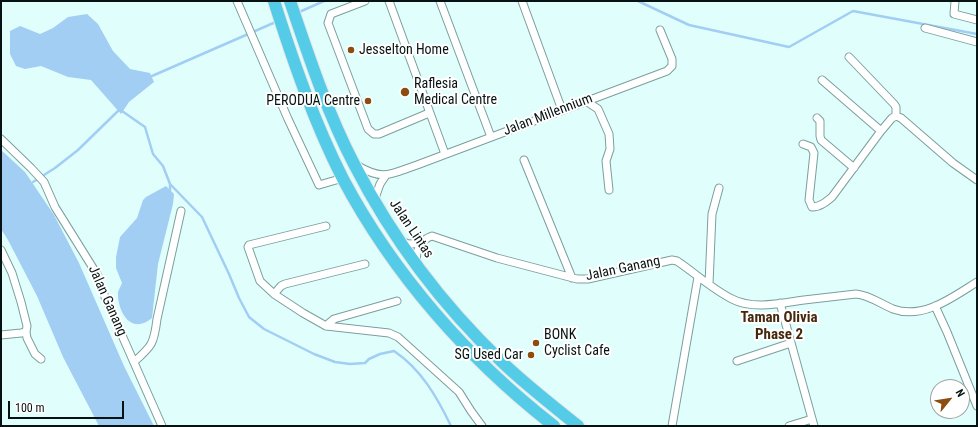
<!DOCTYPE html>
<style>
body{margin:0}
#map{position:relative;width:978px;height:427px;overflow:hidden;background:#e0fffc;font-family:"Roboto Condensed",sans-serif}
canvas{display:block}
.frame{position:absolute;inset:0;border:2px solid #061312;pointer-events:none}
.north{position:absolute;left:930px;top:379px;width:40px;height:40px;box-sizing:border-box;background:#fff;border:1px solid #9ba1a0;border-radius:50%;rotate:60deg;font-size:11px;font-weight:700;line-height:16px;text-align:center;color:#061312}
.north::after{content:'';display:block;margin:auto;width:14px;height:18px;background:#8b4d10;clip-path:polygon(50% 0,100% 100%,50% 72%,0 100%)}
.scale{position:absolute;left:8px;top:401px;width:116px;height:18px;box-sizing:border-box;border:2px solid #061312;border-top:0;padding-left:5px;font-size:12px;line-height:14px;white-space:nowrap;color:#061312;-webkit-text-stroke:3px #fff;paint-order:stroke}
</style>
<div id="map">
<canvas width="978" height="427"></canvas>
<div class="frame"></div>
<div class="north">N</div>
<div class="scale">100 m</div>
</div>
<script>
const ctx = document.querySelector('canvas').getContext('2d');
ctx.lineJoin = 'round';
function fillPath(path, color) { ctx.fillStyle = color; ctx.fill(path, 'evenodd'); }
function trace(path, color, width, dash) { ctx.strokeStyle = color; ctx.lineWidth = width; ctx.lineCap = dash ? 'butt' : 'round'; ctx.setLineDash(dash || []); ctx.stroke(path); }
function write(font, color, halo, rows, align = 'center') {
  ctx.font = font + ' "Roboto Condensed",sans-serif'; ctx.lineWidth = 4; ctx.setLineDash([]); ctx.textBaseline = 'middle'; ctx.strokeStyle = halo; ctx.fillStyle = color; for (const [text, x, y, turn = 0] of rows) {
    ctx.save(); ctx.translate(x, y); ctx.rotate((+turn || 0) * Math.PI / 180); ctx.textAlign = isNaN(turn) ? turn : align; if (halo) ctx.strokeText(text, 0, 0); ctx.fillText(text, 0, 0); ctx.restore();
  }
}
const water = new Path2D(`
 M 87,14 L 98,24 L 113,51 L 130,69 L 150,73 L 154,82 L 129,102 L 121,114 L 91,80 L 68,77 L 41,66 L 25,69 L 16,66 L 10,54 L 10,31 L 20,26 L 40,34 L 53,28 L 68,17 Z
 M 1,150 L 25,172 L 54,215 L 79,263 L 124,366 L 154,426 L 99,426 L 63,357 L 37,296 L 8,240 L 1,229 Z
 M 166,186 L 174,194 L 173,204 L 158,264 L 152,318 C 131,336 117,311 118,292 C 119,289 121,286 122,283 L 116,268 L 116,257 L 120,237 L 137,218 L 143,200 L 146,197 Z`);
const stream = new Path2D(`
 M 638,1 L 689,25 L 789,47 L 853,11 L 977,34
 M 297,13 L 324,1
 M 152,76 L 278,21
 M 122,111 L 145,127 L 153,154 L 163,166 L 170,184 L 170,190
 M 33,182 L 55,168 L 78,150 L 119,110
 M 170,184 L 202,217 L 229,274 L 239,298 L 249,317 L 264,329 L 314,354 L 335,362 L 350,364 L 365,363 L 369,359 L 380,354 L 394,351 C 421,369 437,397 451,426`);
const minor = new Path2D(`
 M 237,1 L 288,119 L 319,185 L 343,178
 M 365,1 L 331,14 L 328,23 L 368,129 L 374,134 L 379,134 L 429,113
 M 389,1 L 445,154
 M 440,1 L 491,137
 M 522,1 L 562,110
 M 955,1 L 954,14 L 977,20
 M 925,28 L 977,42
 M 849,57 L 894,104 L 896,107 L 896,116
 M 822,80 L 881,131
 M 586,101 L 598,109 L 609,134 L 610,149 L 606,161 L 609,190
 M 817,118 L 820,121 L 820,136 L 821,140 L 854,168
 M 1,139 L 31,168 L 44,182 L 55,207 L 98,276 L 102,290 L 162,426
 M 803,144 L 811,147 L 814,153 L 809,200 L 812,207 C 820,207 826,202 832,197 L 881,131 L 892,118 L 896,116 L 901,118 L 953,163 L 977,180
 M 524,160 L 572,278
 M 356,165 C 384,181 388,175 417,165 L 667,71 L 672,66 L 672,59 L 660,30
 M 374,201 L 380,184 L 386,175
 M 326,226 L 249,245 L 248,247 L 260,281 L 274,294 L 303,313 L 326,326 L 389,333 L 398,337 L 459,392 L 471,411 L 482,426
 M 400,241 L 409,244 L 422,243
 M 1,250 L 12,273 L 21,302 L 27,326 L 26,332 L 27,338 L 35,354 L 41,359
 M 416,263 C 416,251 420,240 432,236 L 497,258 L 577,279 L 588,279 L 672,260 L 677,261 C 695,273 712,289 732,299 C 753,310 782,303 804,300 C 821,298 839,296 856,294 C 869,295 881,304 893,309 C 923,320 953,297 977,282
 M 709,284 L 712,214 L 719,188
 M 274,294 L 281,286 L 285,284 L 365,264
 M 780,303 L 814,426
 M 935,306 L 947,332 L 977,406
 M 326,326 L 334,319 L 397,301
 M 1,335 L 21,333 L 26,332
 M 737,361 L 791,343
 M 134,362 C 152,346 154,344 157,319 L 181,211
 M 672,426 L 698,277
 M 789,426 L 812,419`);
const trunk = new Path2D(`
 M 274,1 C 293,61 314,122 343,179 C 394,275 468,359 554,426
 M 290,1 C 309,57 327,112 354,164 C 392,238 442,305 502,362 C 526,385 552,405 578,426`);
const markers = [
 [351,50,4,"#8b4d10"],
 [405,92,5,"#8b4d10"],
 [368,101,4,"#8b4d10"],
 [536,343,4,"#8b4d10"],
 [531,355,4,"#8b4d10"]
];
const poiNames = [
 ["Jesselton Home",359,50],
 ["Raflesia",414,84],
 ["Medical Centre",414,100],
 ["PERODUA Centre",360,101,"right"],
 ["BONK",544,335],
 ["Cyclist Cafe",544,351],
 ["SG Used Car",523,355,"right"]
];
const streetNames = [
 ["Jalan Millennium",548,115,-21],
 ["Jalan Lintas",411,229,56],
 ["Jalan Ganang",623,269,-12],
 ["Jalan Ganang",107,301,66]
];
const neighbourhoodNames = [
 ["Taman Olivia",779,318],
 ["Phase 2",779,335]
];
fillPath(water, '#a2cef4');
trace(stream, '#a2cef4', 2.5);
trace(minor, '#7b9f9d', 9);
trace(trunk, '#e6e7e7', 14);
trace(minor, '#fff', 7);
trace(trunk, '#54cce8', 12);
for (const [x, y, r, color] of markers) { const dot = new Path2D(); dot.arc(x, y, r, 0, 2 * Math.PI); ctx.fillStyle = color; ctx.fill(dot); trace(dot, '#fff', 1.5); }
write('14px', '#061312', '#fff', poiNames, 'left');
write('14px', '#061312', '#fff', streetNames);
write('bold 15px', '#46280d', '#fff', neighbourhoodNames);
</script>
